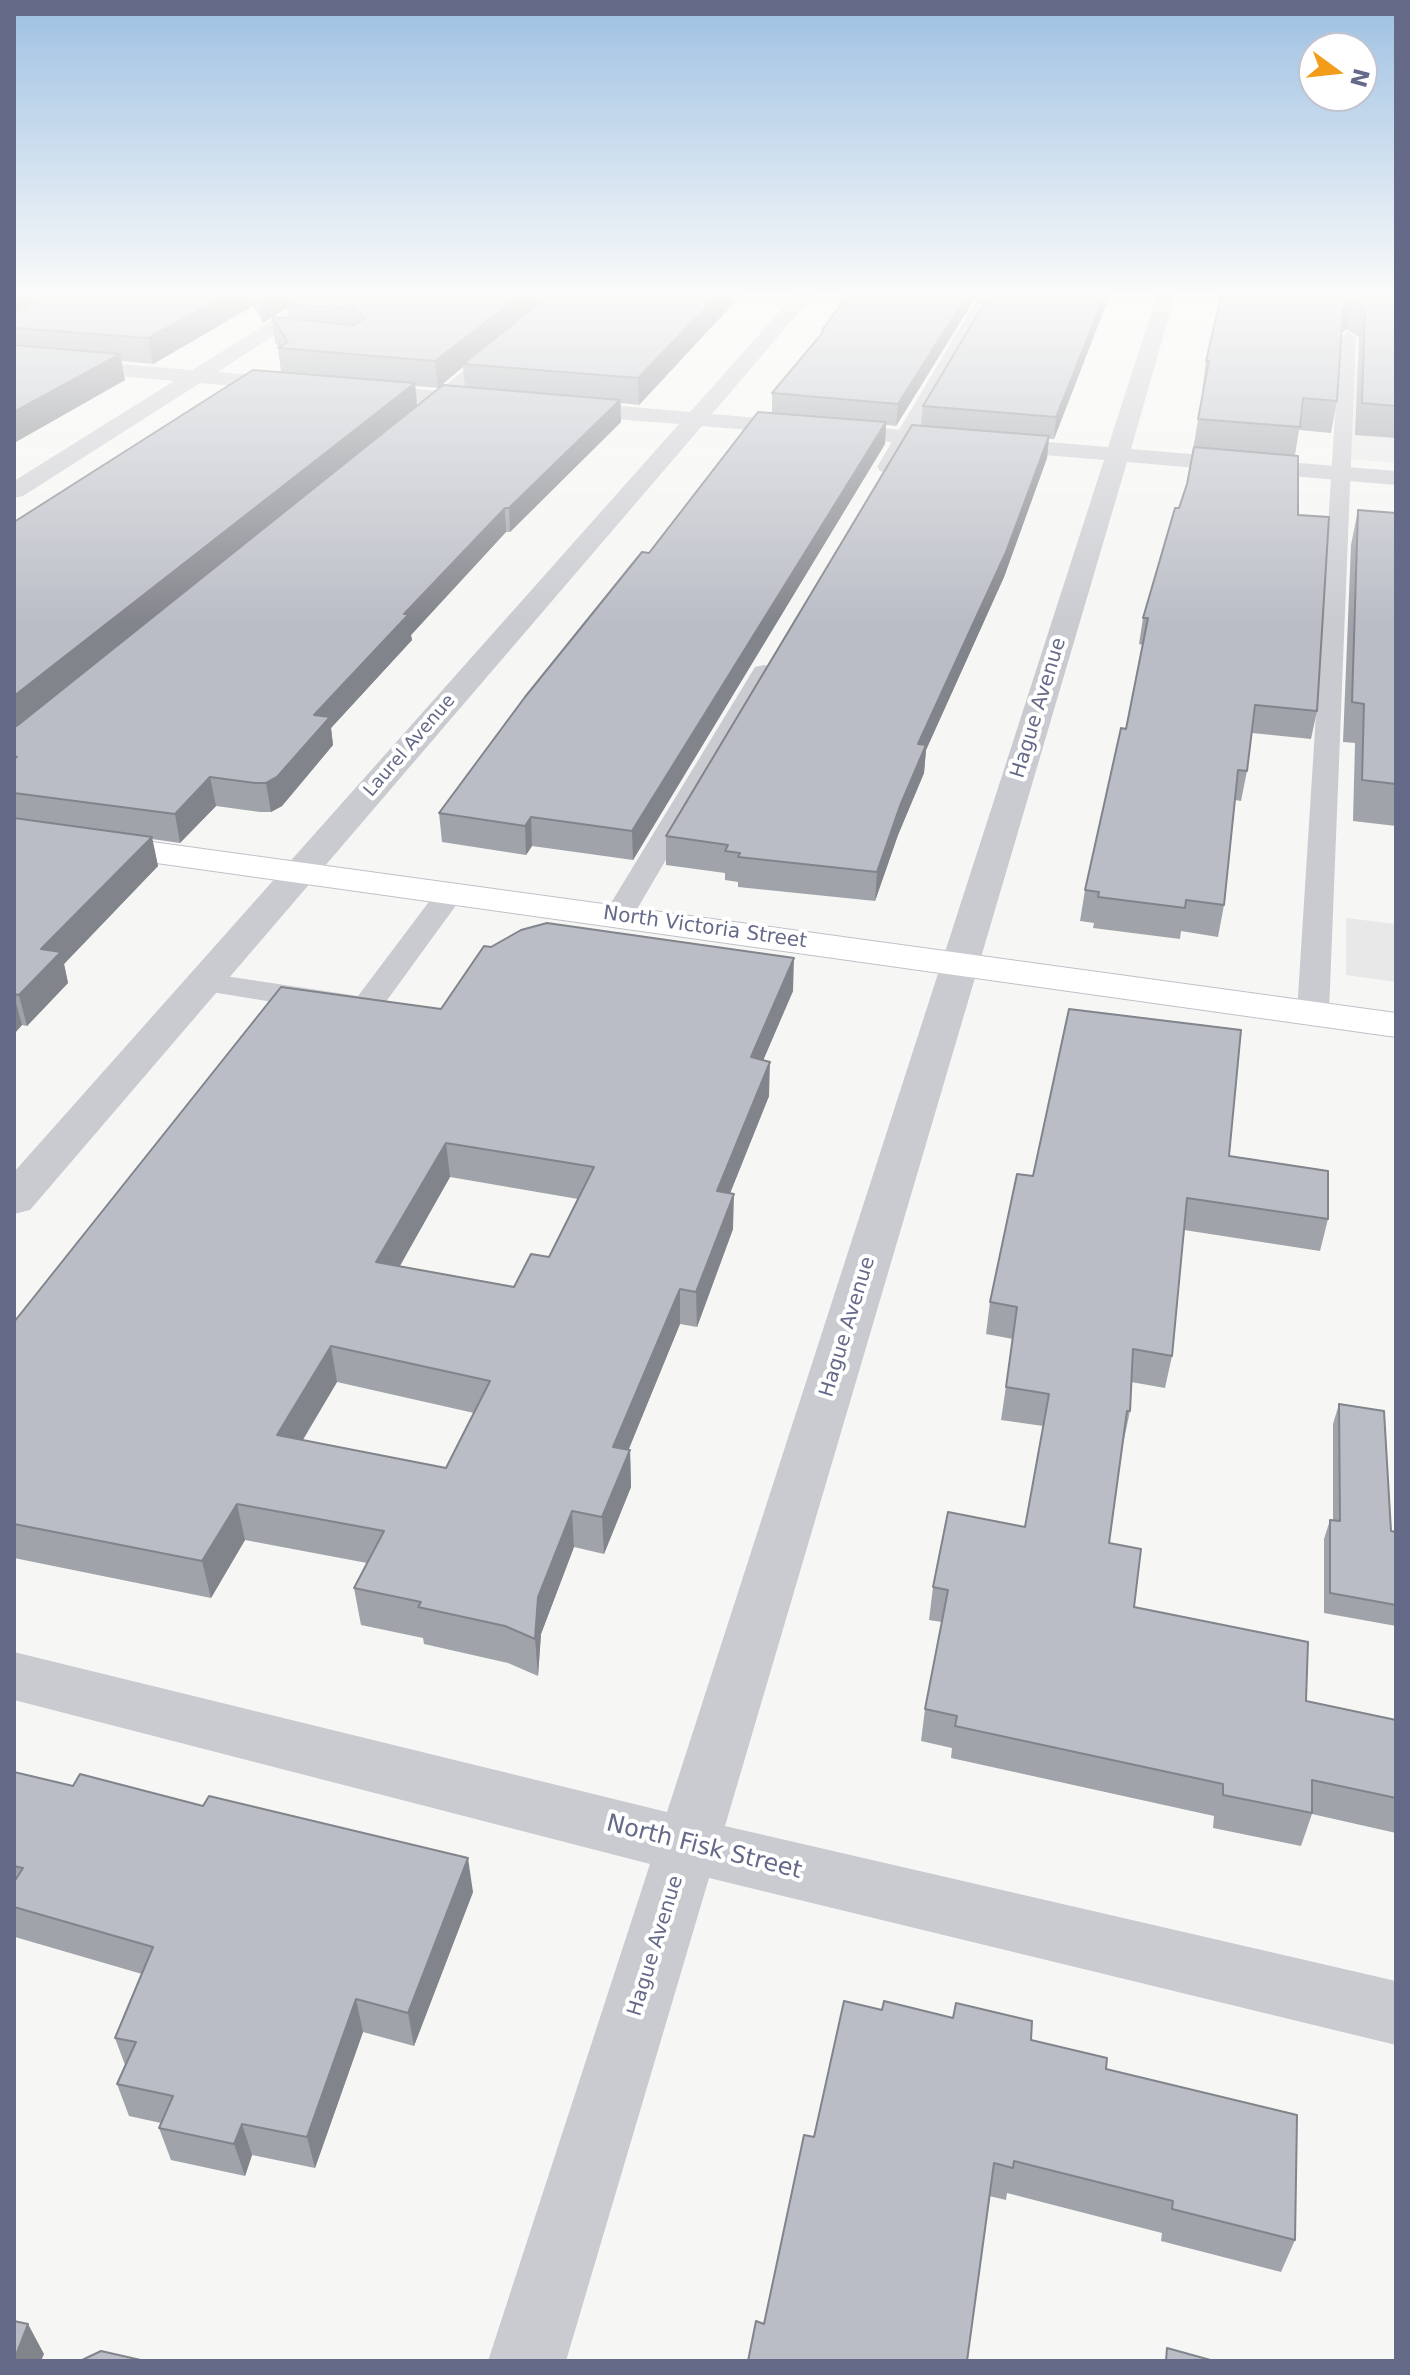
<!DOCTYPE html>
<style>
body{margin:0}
#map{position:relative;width:1410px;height:2375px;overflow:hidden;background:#f6f7f4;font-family:"DejaVu Sans",sans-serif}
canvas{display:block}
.frame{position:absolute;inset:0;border:16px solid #646a88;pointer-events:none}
.north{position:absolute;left:1298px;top:32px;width:80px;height:80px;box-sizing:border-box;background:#fff;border:2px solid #c1c3cf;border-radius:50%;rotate:105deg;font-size:22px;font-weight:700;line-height:32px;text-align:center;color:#646a88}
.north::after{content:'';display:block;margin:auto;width:28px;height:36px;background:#f39c19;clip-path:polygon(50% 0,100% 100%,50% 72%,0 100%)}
</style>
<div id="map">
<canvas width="1410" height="2375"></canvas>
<div class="frame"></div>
<div class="north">N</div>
</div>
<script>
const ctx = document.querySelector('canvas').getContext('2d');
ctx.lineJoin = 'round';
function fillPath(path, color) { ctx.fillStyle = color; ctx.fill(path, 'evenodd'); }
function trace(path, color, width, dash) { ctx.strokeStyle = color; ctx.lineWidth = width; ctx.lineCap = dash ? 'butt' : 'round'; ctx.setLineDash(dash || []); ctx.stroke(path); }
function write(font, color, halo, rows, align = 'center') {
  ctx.font = font + ' "DejaVu Sans",sans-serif'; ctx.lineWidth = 8; ctx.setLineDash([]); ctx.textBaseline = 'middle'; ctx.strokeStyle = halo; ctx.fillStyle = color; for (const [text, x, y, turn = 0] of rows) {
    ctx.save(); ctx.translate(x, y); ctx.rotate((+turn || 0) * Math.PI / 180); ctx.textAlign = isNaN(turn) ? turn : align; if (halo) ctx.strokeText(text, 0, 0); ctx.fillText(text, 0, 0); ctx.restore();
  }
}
const built = new Path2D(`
 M 1353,363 L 1396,366 L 1396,463 L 1349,459 Z
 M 1346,918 L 1396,924 L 1396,982 L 1346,975 Z`);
const lane = new Path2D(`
 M 561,292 L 579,292 L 424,420 L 412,420 L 409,416 L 412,412 Z
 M 981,292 L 997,292 L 897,467 L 887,473 L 880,471 L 877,467 Z
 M 1348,332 L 1356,337 L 1329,1012 L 1324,1019 L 1313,1022 L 1302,1019 L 1297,1012 L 1340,337 Z
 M 764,665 L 773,667 L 776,672 L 633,916 L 629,922 L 618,925 L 607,922 L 603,916 L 752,672 L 755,667 Z
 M 450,884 L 460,887 L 465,893 L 377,1014 L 366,1017 L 205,991 L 194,989 L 189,982 L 194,975 L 205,973 L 358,996 L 440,887 Z`);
const street = new Path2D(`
 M 318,292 L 340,292 L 218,372 L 490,395 L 501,402 L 490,409 L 200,383 L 23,496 L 14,498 L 14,481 L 174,381 L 14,367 L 14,355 L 192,370 Z
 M 797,292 L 816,292 L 712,414 L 1108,447 L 1158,292 L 1176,292 L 1131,449 L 1396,471 L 1396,485 L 1127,462 L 725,1826 L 1396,1981 L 1396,2045 L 709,1878 L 566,2361 L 488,2361 L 650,1864 L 14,1700 L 14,1652 L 667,1812 L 1104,460 L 702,426 L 30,1210 L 14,1214 L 14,1172 L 679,424 L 562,415 L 551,408 L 554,403 L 562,401 L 690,412 Z`);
const secondary = new Path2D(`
 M 14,823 L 1396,1013 L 1396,1037 L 14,843 Z`);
const wall = new Path2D(`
 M 14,292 L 744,292 L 639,405 L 621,403 L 621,422 L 510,532 L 506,532 L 411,635 L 412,640 L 331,728 L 333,745 L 282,806 L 271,812 L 260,812 L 216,806 L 180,843 L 152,839 L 158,866 L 64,964 L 68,983 L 27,1026 L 22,1025 L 14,1034 L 14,522 L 281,372 L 278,348 L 279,348 L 275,342 L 272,317 L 263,323 L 253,306 L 153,364 L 121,361 L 125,380 L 14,443 ZM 287,308 L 289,318 L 273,317 ZM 463,367 L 465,387 L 95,664 L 417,405 L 415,386 L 438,388 Z
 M 979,292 L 896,426 L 886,425 L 885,444 L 633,860 L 532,846 L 526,855 L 442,842 L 439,813 L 649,553 L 772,413 L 772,393 L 821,334 L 822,330 Z
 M 991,292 L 1111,292 L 1054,439 L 1049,439 L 1047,458 L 1004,577 L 926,750 L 924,773 L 898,835 L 875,901 L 738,887 L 738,882 L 725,880 L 725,873 L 666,865 L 666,836 L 921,425 L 923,406 Z
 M 1222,292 L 1396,292 L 1396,438 L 1355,435 L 1359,337 L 1346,329 L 1341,334 L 1337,401 L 1331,433 L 1299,430 L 1295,455 L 1298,515 L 1317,711 L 1311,739 L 1252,733 L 1247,771 L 1241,801 L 1235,800 L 1224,905 L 1218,937 L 1181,931 L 1180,939 L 1093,928 L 1094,923 L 1080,921 L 1085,890 L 1126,729 L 1143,645 L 1139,644 L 1143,618 L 1187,484 L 1203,391 L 1202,391 L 1206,361 Z
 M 1358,510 L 1396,513 L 1396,826 L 1353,821 L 1355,743 L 1343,742 L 1351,545 Z
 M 793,991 L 763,1060 L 769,1096 L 730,1193 L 733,1229 L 697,1327 L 680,1324 L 628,1450 L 630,1450 L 631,1487 L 604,1554 L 574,1547 L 541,1634 L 538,1676 L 508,1663 L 424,1644 L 423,1638 L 361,1625 L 354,1588 L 367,1563 L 245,1540 L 211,1598 L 14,1558 L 14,1322 L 441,1009 ZM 450,1177 L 578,1199 L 549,1257 L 514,1287 L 399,1266 ZM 337,1382 L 474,1413 L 446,1468 L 303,1440 Z
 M 1229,1156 L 1328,1219 L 1320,1251 L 1184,1230 L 1172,1356 L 1165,1388 L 1131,1382 L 1130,1411 L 1123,1444 L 1109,1543 L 1134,1607 L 1306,1701 L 1396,1720 L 1396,1833 L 1312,1814 L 1301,1846 L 1213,1828 L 1214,1816 L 951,1758 L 952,1748 L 921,1741 L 925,1709 L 942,1622 L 929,1620 L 933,1587 L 1025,1527 L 1043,1426 L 1001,1420 L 1013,1339 L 986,1334 L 990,1302 L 1033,1176 Z
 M 1339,1404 L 1391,1531 L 1396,1532 L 1396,1626 L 1324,1613 L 1324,1539 L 1330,1520 L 1333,1520 L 1333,1424 Z
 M 14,1772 L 473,1892 L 414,2046 L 363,2032 L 315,2168 L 252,2155 L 245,2176 L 171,2160 L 159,2128 L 161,2123 L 129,2116 L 117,2084 L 125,2065 L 115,2038 L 142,1974 L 15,1937 L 14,1934 Z
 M 882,2010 L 1031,2040 L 1106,2069 L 1295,2240 L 1281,2272 L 1161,2241 L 1162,2233 L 1007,2193 L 1006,2200 L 989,2196 L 764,2324 L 814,2137 Z`);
const shadedWall = new Path2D(`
 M 23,292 L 75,292 L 14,324 L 14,297 Z
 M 232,292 L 251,292 L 253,306 L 153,364 L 148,338 Z
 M 270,292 L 313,292 L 287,304 L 287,308 L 263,323 L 260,298 Z
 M 525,292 L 556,292 L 463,364 L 463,367 L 438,388 L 435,361 Z
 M 721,292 L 744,292 L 639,405 L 638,378 Z
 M 969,292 L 979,292 L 896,426 L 898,404 Z
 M 1106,292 L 1111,292 L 1054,439 L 1056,417 Z
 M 1352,301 L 1346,329 L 1337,337 L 1343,308 Z
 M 120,354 L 125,380 L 14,443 L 14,412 Z
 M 415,383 L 417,405 L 14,729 L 14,696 Z
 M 620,400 L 621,422 L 510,532 L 509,508 Z
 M 886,422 L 885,444 L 633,860 L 632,831 Z
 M 1049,436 L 1047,458 L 1004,577 L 926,750 L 924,773 L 898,835 L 875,901 L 877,872 L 900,806 L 918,744 Z
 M 505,508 L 506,532 L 411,635 L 412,640 L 331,728 L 333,745 L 282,806 L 271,812 L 266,783 L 314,715 L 404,614 Z
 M 210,777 L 216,806 L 180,843 L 175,814 Z
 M 531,817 L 532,846 L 526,855 L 525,826 Z
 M 152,837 L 158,866 L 64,964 L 68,983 L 27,1026 L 19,995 L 41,949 Z
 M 794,958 L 793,991 L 750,1091 L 751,1057 Z
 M 14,996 L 22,1025 L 14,1034 Z
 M 770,1062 L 769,1096 L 717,1226 L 717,1191 Z
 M 446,1143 L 450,1177 L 382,1298 L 376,1262 Z
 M 734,1194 L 733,1229 L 697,1327 L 696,1292 Z
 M 680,1289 L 680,1324 L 615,1483 L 613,1447 Z
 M 331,1346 L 337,1382 L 284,1471 L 277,1435 Z
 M 630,1450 L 631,1487 L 604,1554 L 602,1517 Z
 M 237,1504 L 245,1540 L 211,1598 L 202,1561 Z
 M 572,1511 L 574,1547 L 541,1634 L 538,1676 L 535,1639 L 538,1597 Z
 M 468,1858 L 473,1892 L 414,2046 L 408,2013 Z
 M 356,1999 L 363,2032 L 315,2168 L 307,2137 Z
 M 242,2124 L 252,2155 L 245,2176 L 234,2144 Z
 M 28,2324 L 44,2354 L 41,2361 L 14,2361 Z`);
const building = new Path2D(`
 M 56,292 L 232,292 L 148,338 L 14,328 L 14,313 Z
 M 256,292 L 270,292 L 260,298 Z
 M 305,292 L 525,292 L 435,361 L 278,348 L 288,342 L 272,317 L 354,325 L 365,318 L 355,309 L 287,304 Z
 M 553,292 L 721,292 L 638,378 L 463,364 Z
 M 850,292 L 969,292 L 898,404 L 772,393 L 824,331 L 822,330 Z
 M 991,292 L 1106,292 L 1056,417 L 923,406 Z
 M 1222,292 L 1396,292 L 1396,406 L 1362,403 L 1365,308 L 1352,301 L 1343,308 L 1337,401 L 1303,398 L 1300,427 L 1198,419 L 1209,361 L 1206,361 Z
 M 14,345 L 120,354 L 14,412 Z
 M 253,370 L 415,383 L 14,696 L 14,522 Z
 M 443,385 L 620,400 L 509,508 L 505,508 L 404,614 L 409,614 L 314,715 L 330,717 L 277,777 L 266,783 L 255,783 L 210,777 L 175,814 L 14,793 L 14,759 L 17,757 L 14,756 L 14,727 L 18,725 Z
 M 758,412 L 886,422 L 632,831 L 531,817 L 525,826 L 439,813 L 525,697 L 642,552 L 649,553 Z
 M 912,425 L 1049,436 L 1006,552 L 918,744 L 926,745 L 900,806 L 877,872 L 738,857 L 740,853 L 725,851 L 728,845 L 666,836 Z
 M 1194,447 L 1298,456 L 1298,515 L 1329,517 L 1317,711 L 1255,705 L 1247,771 L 1238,770 L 1224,905 L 1186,900 L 1185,908 L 1098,897 L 1099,892 L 1085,890 L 1121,728 L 1126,729 L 1148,618 L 1143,618 L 1175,508 L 1179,508 L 1187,484 Z
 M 1358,510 L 1396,513 L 1396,784 L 1362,780 L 1364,704 L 1352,702 Z
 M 14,818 L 152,837 L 41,949 L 61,952 L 19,995 L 14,994 Z
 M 547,923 L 794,958 L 751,1057 L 770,1062 L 717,1191 L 734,1194 L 696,1292 L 680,1289 L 613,1447 L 630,1450 L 602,1517 L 572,1511 L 538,1597 L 535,1639 L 505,1626 L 418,1607 L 421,1602 L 354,1588 L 384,1531 L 237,1504 L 202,1561 L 14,1524 L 14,1322 L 281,987 L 441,1009 L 484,946 L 491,947 L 521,930 ZM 446,1143 L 594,1167 L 549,1257 L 531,1254 L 514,1287 L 376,1262 ZM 331,1346 L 490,1381 L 446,1468 L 277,1435 Z
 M 1069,1009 L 1241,1030 L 1229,1156 L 1328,1171 L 1328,1219 L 1187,1198 L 1172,1356 L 1133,1349 L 1130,1411 L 1127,1411 L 1109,1543 L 1141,1549 L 1134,1607 L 1308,1642 L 1306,1701 L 1396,1720 L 1396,1798 L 1312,1780 L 1312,1813 L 1223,1795 L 1223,1784 L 955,1726 L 957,1716 L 925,1709 L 948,1590 L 933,1587 L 948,1512 L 1025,1527 L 1049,1394 L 1006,1387 L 1017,1307 L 990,1302 L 1017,1174 L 1033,1176 Z
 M 1339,1404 L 1384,1411 L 1391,1531 L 1396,1532 L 1396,1605 L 1330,1593 L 1330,1520 L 1340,1521 Z
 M 14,1772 L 73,1786 L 80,1774 L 203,1806 L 209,1796 L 468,1858 L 408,2013 L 356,1999 L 307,2137 L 242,2124 L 234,2144 L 159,2128 L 173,2096 L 117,2084 L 136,2042 L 115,2038 L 153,1947 L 14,1907 L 14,1882 L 23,1868 L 14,1866 Z
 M 844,2001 L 882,2010 L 884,2001 L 953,2018 L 956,2003 L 1032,2021 L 1031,2040 L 1107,2058 L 1106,2069 L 1297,2115 L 1295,2240 L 1172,2209 L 1173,2201 L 1014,2161 L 1013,2168 L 994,2163 L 967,2361 L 748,2361 L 756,2321 L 764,2324 L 804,2135 L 814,2137 Z
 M 14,2321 L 28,2324 L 14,2360 Z
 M 1167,2348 L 1214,2361 L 1166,2361 Z
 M 101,2351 L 145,2361 L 80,2361 Z`);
const farStreetnames = [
 ["Laurel Avenue",410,746,-49]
];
const streetNames = [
 ["Hague Avenue",1039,708,-73],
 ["North Victoria Street",705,928,8],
 ["Hague Avenue",848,1327,-73],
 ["Hague Avenue",656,1946,-73]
];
const nearStreetnames = [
 ["North Fisk Street",704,1848,14]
];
fillPath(built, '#e7e8e7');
trace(secondary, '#c0c1c8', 2);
fillPath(lane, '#cacbd0');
fillPath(street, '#cacbd0');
fillPath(secondary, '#fff');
fillPath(wall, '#a0a3aa');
fillPath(shadedWall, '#82848b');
fillPath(building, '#babdc6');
trace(building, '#82848b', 2);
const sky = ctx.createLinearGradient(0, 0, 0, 625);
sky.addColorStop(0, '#9dc0e2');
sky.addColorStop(0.47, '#fbfbfa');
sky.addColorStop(1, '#fbfbfa00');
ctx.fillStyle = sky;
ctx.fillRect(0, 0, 1410, 625);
write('18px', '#646a88', '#fff', farStreetnames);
write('20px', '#646a88', '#fff', streetNames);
write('24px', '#646a88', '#fff', nearStreetnames);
</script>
